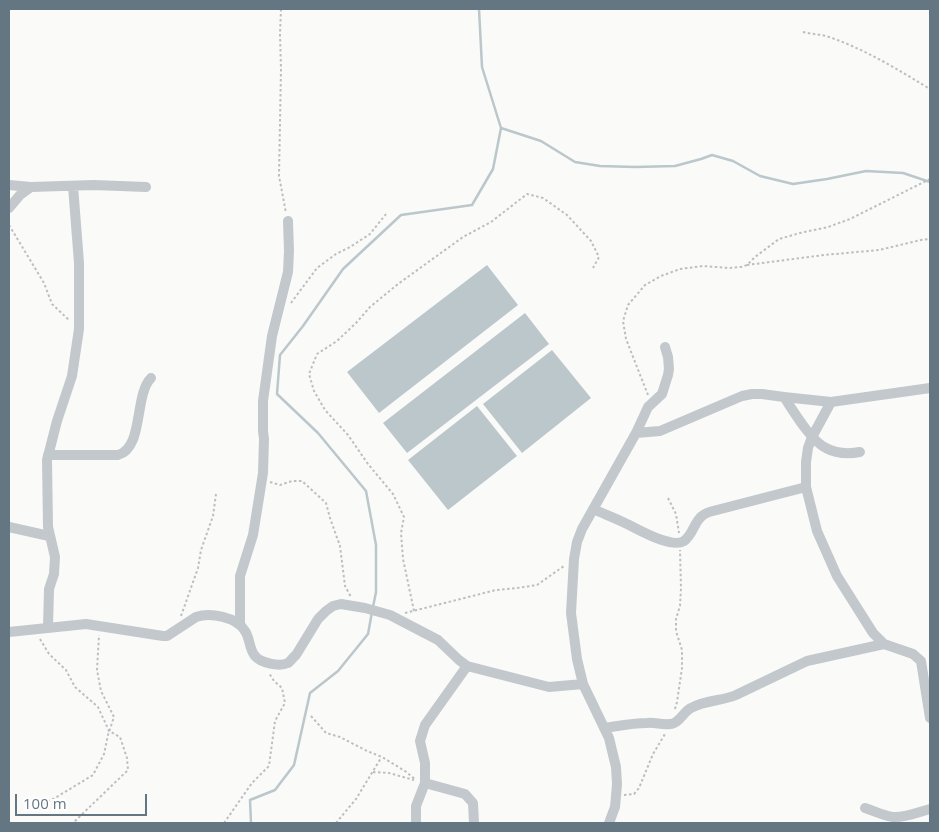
<!DOCTYPE html>
<style>
body{margin:0}
#map{position:relative;width:939px;height:832px;overflow:hidden;background:#fafaf8;font-family:"Open Sans",sans-serif}
canvas{display:block}
.frame{position:absolute;inset:0;border:10px solid #657683;pointer-events:none}
.scale{position:absolute;left:15px;top:794px;width:132px;height:22px;box-sizing:border-box;border:2px solid #657683;border-top:0;padding-left:6px;font-size:15px;line-height:18px;white-space:nowrap;color:#657683;-webkit-text-stroke:4px #fff;paint-order:stroke}
</style>
<div id="map">
<canvas width="939" height="832"></canvas>
<div class="frame"></div>
<div class="scale">100 m</div>
</div>
<script>
const ctx = document.querySelector('canvas').getContext('2d');
ctx.lineJoin = 'round';
function fillPath(path, color) { ctx.fillStyle = color; ctx.fill(path, 'evenodd'); }
function trace(path, color, width, dash) { ctx.strokeStyle = color; ctx.lineWidth = width; ctx.lineCap = dash ? 'butt' : 'round'; ctx.setLineDash(dash || []); ctx.stroke(path); }
const water = new Path2D(`
 M 487,265 L 518,305 L 379,413 L 347,372 Z
 M 525,313 L 549,344 L 407,453 L 383,423 Z
 M 552,350 L 591,398 L 522,453 L 483,404 Z
 M 477,406 L 517,456 L 448,510 L 408,460 Z`);
const stream = new Path2D(`
 M 501,128 L 541,141 L 575,162 L 600,166 L 635,167 L 675,166 L 701,159 L 712,155 L 733,161 L 760,176 L 793,184 L 827,179 L 866,171 L 903,173 L 930,182
 M 373,607 L 376,592 L 376,545 L 366,491 L 318,433 L 277,394 L 280,355 L 303,326 L 343,269 L 401,215 L 472,205 L 493,169 L 501,128 L 482,67 L 479,9
 M 251,823 L 250,800 L 275,790 L 294,765 L 310,693 L 338,671 L 368,634 L 372,612`);
const path = new Path2D(`
 M 281,9 L 280,34 L 281,69 L 279,176 L 286,213
 M 803,32 C 810,34 818,34 826,36 C 863,48 897,69 930,89
 M 9,225 L 44,283 L 52,304 L 70,321
 M 747,265 L 824,255 L 879,250 L 921,240 L 930,239
 M 291,303 L 317,268 L 336,254 L 350,247 L 370,234 L 386,214
 M 648,395 L 626,339 L 623,321 L 628,305 L 645,285 L 661,276 L 680,269 L 703,266 L 729,268 L 741,267 L 747,265 L 755,257 L 779,239 L 800,233 L 828,227 L 850,219 L 930,179
 M 270,482 L 280,485 L 292,481 L 302,481 L 326,503 L 330,518 L 340,546 L 345,586 L 351,597
 M 668,498 L 676,514 L 679,533
 M 414,611 L 403,559 L 401,533 L 404,517 L 393,494 L 368,464 L 348,435 L 325,410 L 314,391 L 309,374 L 317,354 L 337,341 L 356,323 L 370,307 L 398,284 L 463,237 L 491,222 L 527,194 L 543,198 L 567,215 L 591,241 L 599,257 L 593,268
 M 405,613 L 496,590 L 517,588 L 537,585 L 564,566
 M 181,616 L 198,568 L 201,550 L 213,516 L 216,494
 M 40,639 L 49,654 L 66,670 L 75,687 L 98,707 L 109,731 L 120,737 L 127,758 L 128,770 L 73,823
 M 675,709 L 677,702 L 682,668 L 682,650 L 676,631 L 676,619 L 680,606 L 681,588 L 680,550
 M 311,716 L 326,733 L 340,737 L 367,751 L 382,757 L 405,771 L 416,780
 M 373,772 L 389,773 L 414,780
 M 624,795 L 634,794 L 639,788 L 653,754 L 665,734
 M 34,808 L 55,798 L 93,775 L 104,754 L 108,735 L 114,717 L 101,691 L 97,670 L 99,635
 M 224,823 L 252,783 L 269,766 L 275,721 L 285,703 L 282,688 L 274,681 L 269,673
 M 336,823 L 356,799 L 381,758`);
const minor = new Path2D(`
 M 9,185 L 31,187 L 94,185 L 146,187
 M 9,208 L 20,195 L 31,187
 M 784,397 C 794,412 811,441 826,448 C 837,454 849,454 860,452
 M 831,402 L 812,437 L 808,448 L 806,462 L 806,487 L 817,531 L 837,576 L 873,633 L 884,644 L 913,654 L 921,661 L 930,718
 M 636,433 L 660,431 L 742,396 L 752,394 L 762,394 L 784,397 L 831,402 L 930,388
 M 48,455 L 118,455 C 144,448 134,395 151,378
 M 593,509 C 604,514 615,518 625,523 C 638,529 671,549 684,541 C 693,535 694,522 702,516 C 705,513 709,512 713,511 L 806,487
 M 9,527 L 49,536
 M 240,625 L 240,576 L 253,535 L 263,473 L 264,439 L 263,431 L 263,401 L 272,336 L 288,272 L 289,251 L 288,221
 M 48,627 L 49,589 L 54,574 L 55,557 L 48,527 L 47,460 L 57,421 L 72,376 L 79,329 L 79,263 L 73,186
 M 9,632 L 86,624 L 163,636 L 167,636 L 196,617 C 210,612 237,617 245,631 C 250,638 249,649 255,656 C 261,663 279,667 288,663 C 291,661 293,657 296,655 L 318,619 L 326,611 L 333,606 L 341,604 L 365,608 L 390,615 L 438,640 L 459,660 L 467,666 L 549,687 L 583,684
 M 604,728 C 618,726 632,723 647,723 C 654,722 662,725 670,724 C 679,724 683,712 691,708 C 705,700 722,701 736,695 L 807,661 L 884,644
 M 425,783 L 465,794 L 473,803 L 474,823
 M 865,808 C 874,811 884,816 893,817 C 905,818 919,812 930,809
 M 416,823 L 416,806 L 425,783 L 425,763 L 420,741 L 425,725 L 467,666
 M 609,823 L 615,807 L 616,796 L 617,784 L 616,767 L 609,738 L 583,684 L 577,659 L 571,613 L 574,559 L 577,542 L 582,529 L 636,433 L 648,407 L 662,394 L 668,375 L 669,369 L 668,357 L 665,347`);
fillPath(water, '#bbc7cb');
trace(stream, '#bbc7cb', 2.5);
trace(path, '#bbbfc2', 2, [2.5, 2.5]);
trace(minor, '#c3c8cc', 10);
</script>
